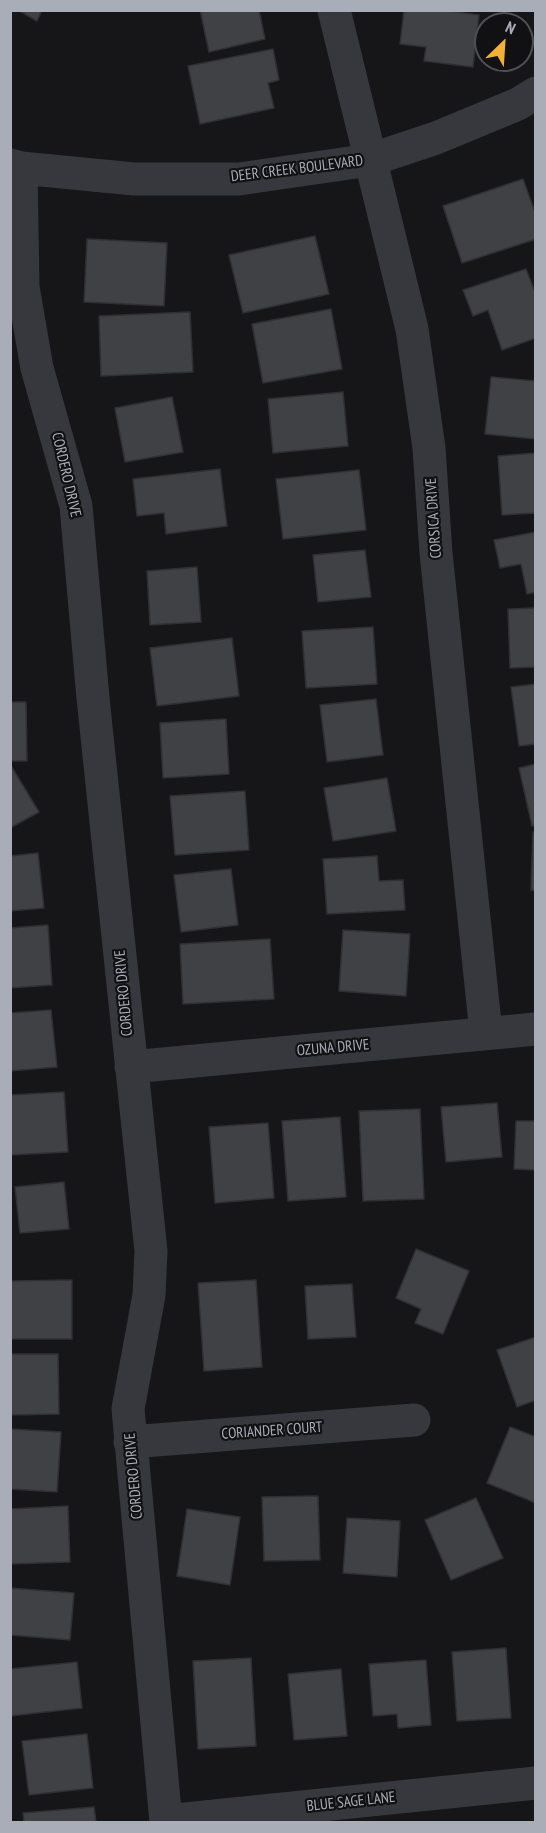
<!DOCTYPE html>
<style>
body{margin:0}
#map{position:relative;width:546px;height:1833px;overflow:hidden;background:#161618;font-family:"PT Sans Narrow",sans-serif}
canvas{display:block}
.frame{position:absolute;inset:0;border:12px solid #a8adb8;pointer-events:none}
.north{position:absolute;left:474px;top:12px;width:60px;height:60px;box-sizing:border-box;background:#111113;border:2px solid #4d4f55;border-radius:50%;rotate:25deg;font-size:16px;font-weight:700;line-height:24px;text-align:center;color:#a8adb8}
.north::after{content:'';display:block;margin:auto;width:21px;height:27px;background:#f2b134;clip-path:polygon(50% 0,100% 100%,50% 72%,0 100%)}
</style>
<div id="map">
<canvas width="546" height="1833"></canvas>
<div class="frame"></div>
<div class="north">N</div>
</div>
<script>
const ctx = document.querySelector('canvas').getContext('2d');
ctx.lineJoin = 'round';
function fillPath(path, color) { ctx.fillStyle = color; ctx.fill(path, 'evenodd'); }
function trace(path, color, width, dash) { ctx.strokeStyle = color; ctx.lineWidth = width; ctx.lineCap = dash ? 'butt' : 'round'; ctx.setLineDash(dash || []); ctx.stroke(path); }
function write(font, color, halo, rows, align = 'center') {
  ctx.font = font + ' "PT Sans Narrow",sans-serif'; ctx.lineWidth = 4.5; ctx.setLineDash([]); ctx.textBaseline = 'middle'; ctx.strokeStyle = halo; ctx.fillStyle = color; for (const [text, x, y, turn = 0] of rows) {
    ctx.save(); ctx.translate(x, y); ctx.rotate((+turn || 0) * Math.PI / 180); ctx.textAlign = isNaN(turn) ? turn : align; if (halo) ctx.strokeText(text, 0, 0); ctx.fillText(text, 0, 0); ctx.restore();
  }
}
const building = new Path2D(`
 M 18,10 L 42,10 L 37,21 Z
 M 200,10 L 259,10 L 265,39 L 209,52 Z
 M 404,10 L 444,10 L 479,15 L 473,67 L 424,61 L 426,47 L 400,44 Z
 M 273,49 L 279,80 L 268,83 L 274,108 L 200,124 L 188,66 Z
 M 523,179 L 536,215 L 536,239 L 462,263 L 443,206 Z
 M 315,236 L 329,294 L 243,313 L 229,255 Z
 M 87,239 L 167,243 L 164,306 L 84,302 Z
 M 526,269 L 536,295 L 536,338 L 502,350 L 488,310 L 473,316 L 463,290 Z
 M 331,309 L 342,369 L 263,383 L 252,324 Z
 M 190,312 L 193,372 L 101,376 L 99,316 Z
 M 491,377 L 536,381 L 536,439 L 485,434 Z
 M 343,392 L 348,446 L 273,453 L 268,399 Z
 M 172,397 L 183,452 L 125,462 L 115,408 Z
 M 536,453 L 536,513 L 502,515 L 498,456 Z
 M 220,469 L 227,526 L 166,534 L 164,513 L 137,516 L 133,479 Z
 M 359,470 L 366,530 L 283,539 L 276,479 Z
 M 536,532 L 536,592 L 527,594 L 521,564 L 500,568 L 494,540 Z
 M 365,550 L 371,597 L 318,602 L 313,555 Z
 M 197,567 L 201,622 L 150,625 L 147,571 Z
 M 536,608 L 536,667 L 510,668 L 508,609 Z
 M 373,627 L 377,684 L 306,688 L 302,631 Z
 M 232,638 L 239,696 L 157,706 L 150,648 Z
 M 536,684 L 536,744 L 519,746 L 511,687 Z
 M 376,699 L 383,755 L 327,762 L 320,705 Z
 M 10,702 L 26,702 L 27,761 L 10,761 Z
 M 226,719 L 229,774 L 163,778 L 160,723 Z
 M 10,764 L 39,812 L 10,828 Z
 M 536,764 L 536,825 L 532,826 L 519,768 Z
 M 387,778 L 396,831 L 333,841 L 324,788 Z
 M 245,791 L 249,850 L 175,855 L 170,796 Z
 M 533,832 L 536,832 L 536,891 L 531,890 Z
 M 38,853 L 44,908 L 10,911 L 10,856 Z
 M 377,856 L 379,881 L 403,880 L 405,910 L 327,914 L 323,859 Z
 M 231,869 L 238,925 L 181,932 L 174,875 Z
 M 48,925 L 52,985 L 10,988 L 10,928 Z
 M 343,930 L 410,934 L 406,996 L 339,991 Z
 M 270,939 L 274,999 L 183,1004 L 180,944 Z
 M 51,1010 L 57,1067 L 10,1071 L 10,1013 Z
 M 64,1092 L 68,1152 L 10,1155 L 10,1095 Z
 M 497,1103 L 502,1157 L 446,1162 L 441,1107 Z
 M 420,1109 L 424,1199 L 363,1201 L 359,1111 Z
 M 340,1117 L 346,1197 L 288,1201 L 282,1121 Z
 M 516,1121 L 536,1121 L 536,1170 L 514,1169 Z
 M 268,1123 L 274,1198 L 215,1203 L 209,1127 Z
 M 64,1182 L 69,1229 L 20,1233 L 15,1187 Z
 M 416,1249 L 469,1271 L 443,1334 L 415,1323 L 421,1309 L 396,1298 Z
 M 72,1280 L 72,1339 L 10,1339 L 10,1281 Z
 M 256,1280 L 262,1367 L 204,1371 L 198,1283 Z
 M 352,1284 L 356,1337 L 308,1339 L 305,1286 Z
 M 536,1337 L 536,1400 L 517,1407 L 497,1350 Z
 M 10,1354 L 58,1354 L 59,1414 L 10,1415 Z
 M 510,1427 L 536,1437 L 536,1503 L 487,1483 Z
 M 10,1429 L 61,1432 L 57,1492 L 10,1489 Z
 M 318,1496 L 320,1560 L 264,1561 L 262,1497 Z
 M 476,1498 L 503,1558 L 451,1580 L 425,1520 Z
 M 68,1506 L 70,1562 L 10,1564 L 10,1509 Z
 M 187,1509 L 240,1517 L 230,1585 L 177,1576 Z
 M 347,1518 L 400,1521 L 397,1577 L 343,1573 Z
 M 10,1588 L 74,1593 L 70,1640 L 10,1635 Z
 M 506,1648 L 511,1718 L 457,1721 L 452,1652 Z
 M 251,1658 L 256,1746 L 198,1749 L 193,1661 Z
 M 426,1660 L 431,1725 L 398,1728 L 397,1714 L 373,1716 L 369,1664 Z
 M 77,1662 L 82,1708 L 10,1716 L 10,1669 Z
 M 341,1669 L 347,1736 L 294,1740 L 288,1674 Z
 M 87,1734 L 93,1788 L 29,1795 L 22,1741 Z
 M 94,1807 L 96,1822 L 24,1822 L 23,1813 Z`);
const minor = new Path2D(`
 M 334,10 L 412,329 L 429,448 L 436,553 L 486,1033
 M 10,165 L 21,168 L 134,179 L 239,179 L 370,160 L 436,138 L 518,104 L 536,93
 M 21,168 L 23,287 L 37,368 L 76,506 L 93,698 L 151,1251 L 149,1295 L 128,1409 L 166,1822
 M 131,1067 L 536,1029
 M 130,1442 L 414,1420
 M 166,1821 L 536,1783`);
const streetNames = [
 ["DEER CREEK BOULEVARD",297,169,-7],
 ["CORDERO DRIVE",66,475,77],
 ["CORSICA DRIVE",434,518,-94],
 ["CORDERO DRIVE",124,993,-95],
 ["OZUNA DRIVE",333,1048,-5],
 ["CORIANDER COURT",272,1431,-4],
 ["CORDERO DRIVE",134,1476,-95],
 ["BLUE SAGE LANE",351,1802,-6]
];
fillPath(building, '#404145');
trace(building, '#303034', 1.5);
trace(minor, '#37383d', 33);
write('15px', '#a8adb8', '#111113', streetNames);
</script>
